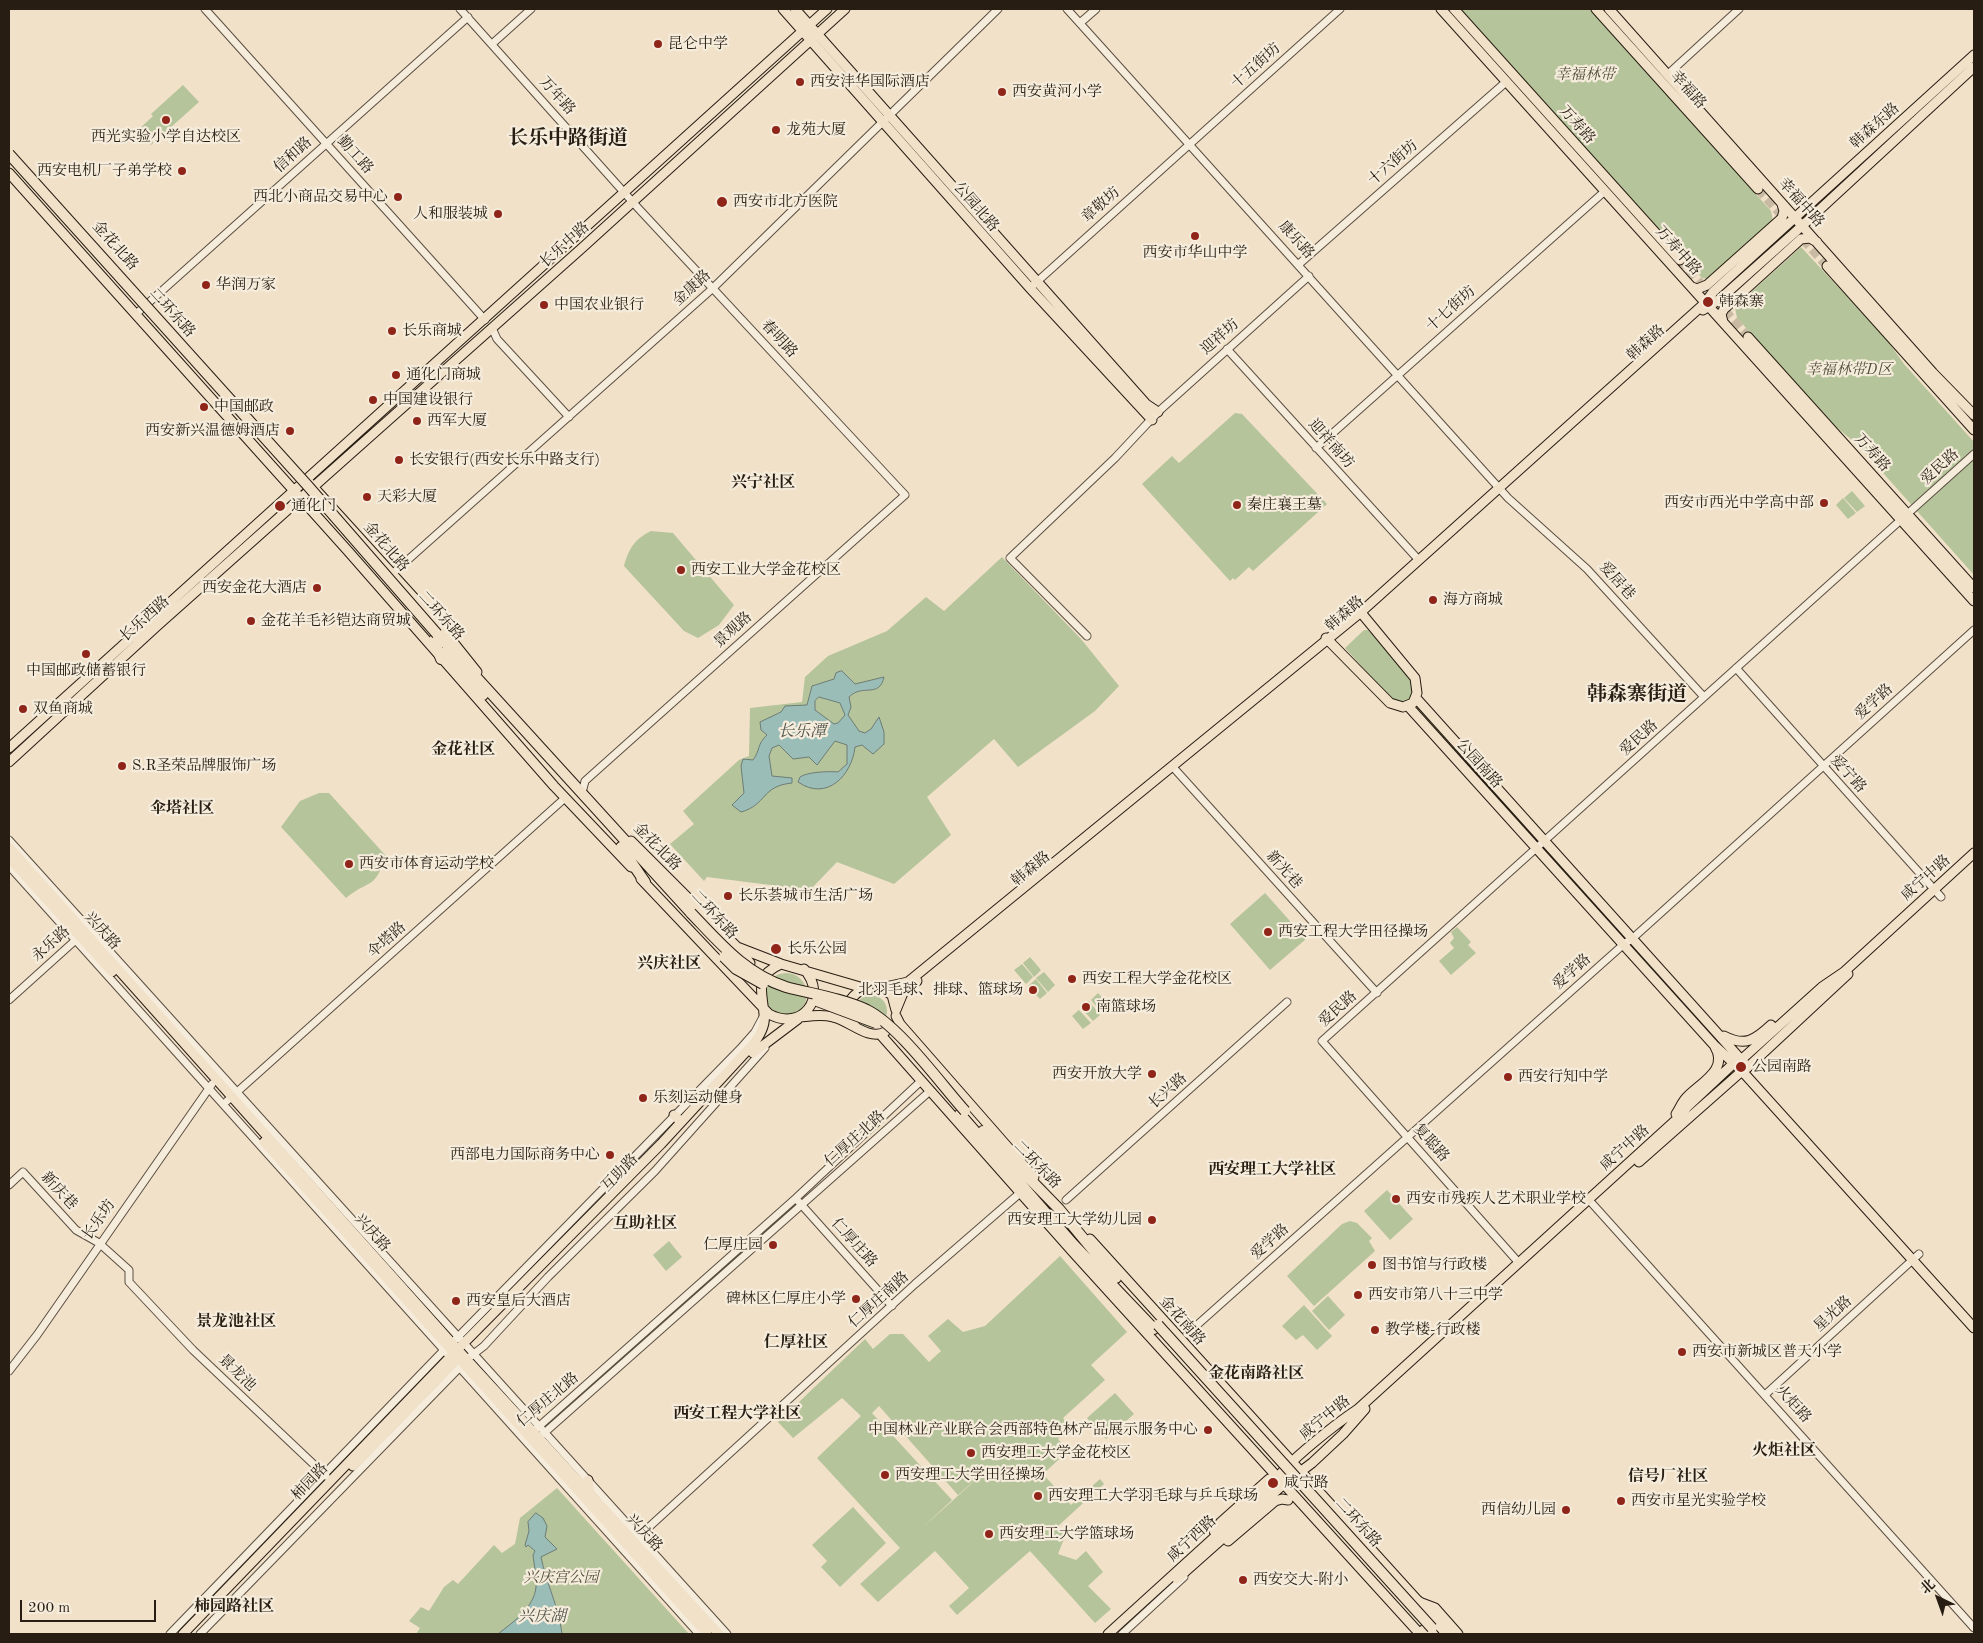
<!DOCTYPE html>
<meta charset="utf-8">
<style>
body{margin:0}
#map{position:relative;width:1983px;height:1643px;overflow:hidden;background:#f1e1c9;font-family:"Old Standard TT","Noto Serif SC",serif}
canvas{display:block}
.frame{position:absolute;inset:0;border:10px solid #271d12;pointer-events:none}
.north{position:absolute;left:1913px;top:1573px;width:50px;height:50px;-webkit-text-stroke:4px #f6ecdc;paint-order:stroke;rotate:318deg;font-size:14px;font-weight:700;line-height:20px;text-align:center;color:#271d12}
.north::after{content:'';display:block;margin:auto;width:18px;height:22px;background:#271d12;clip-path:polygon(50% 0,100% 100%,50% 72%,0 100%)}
.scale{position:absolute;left:20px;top:1600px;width:136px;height:22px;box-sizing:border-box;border:2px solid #271d12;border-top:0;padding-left:6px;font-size:15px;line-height:18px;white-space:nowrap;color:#271d12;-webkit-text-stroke:4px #f6ecdc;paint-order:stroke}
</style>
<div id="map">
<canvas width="1983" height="1643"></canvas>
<div class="frame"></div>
<div class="north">北</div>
<div class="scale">200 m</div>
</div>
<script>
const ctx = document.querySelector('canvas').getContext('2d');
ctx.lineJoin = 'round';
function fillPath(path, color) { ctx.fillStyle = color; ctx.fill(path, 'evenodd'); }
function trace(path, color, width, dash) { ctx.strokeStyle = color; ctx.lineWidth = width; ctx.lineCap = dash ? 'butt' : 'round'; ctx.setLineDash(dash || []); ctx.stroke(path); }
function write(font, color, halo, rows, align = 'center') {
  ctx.font = font + ' "Old Standard TT","Noto Serif SC",serif'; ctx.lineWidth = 4.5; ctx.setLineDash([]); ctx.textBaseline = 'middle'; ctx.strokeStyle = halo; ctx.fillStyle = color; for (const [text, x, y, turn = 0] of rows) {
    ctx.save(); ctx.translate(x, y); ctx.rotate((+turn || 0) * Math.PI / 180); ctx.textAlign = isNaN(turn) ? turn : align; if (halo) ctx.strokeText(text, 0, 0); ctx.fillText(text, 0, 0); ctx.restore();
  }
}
const green = new Path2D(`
 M 1460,9 L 1590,9 L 1771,211 L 1773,221 L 1709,279 L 1702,278 Z
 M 183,85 L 199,102 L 151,145 L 138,130 L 153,116 L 151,114 Z
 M 1801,247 L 1887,340 L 1904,364 L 1974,442 L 1974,575 L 1859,446 L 1835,426 L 1737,318 L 1735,307 Z
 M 1235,413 L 1242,414 L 1327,504 L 1253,571 L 1249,567 L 1235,580 L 1233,578 L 1230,581 L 1142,484 L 1172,456 L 1179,463 Z
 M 1852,491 L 1865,506 L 1857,512 L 1844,498 Z
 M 1843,498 L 1856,513 L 1848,519 L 1836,505 Z
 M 651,531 L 673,533 L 734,605 L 719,625 L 698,638 L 684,631 L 624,566 C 629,548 635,539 651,531 Z
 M 1002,557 L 1081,639 L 1119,686 L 1095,711 L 1018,767 L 994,739 L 927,797 L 951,835 L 894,884 L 837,862 L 810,890 L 707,877 L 704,881 L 670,844 L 694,824 L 683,811 L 739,760 L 749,756 L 750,708 L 802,702 L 805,677 L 828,656 L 887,631 L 926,597 L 944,611 Z
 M 1364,630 L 1368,630 L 1410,675 L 1414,690 C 1410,700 1405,705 1394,702 L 1345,648 Z
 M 319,793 L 329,793 L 386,856 C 374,891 369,879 346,898 L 281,827 L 300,801 Z
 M 1265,893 L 1306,939 L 1270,970 L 1230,924 Z
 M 1457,927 L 1471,942 L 1468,945 L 1476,953 L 1451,975 L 1439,961 L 1454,948 L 1450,943 L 1454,938 L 1451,932 Z
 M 1030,957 L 1041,970 L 1034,977 L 1023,963 Z
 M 1022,964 L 1033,977 L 1026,984 L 1014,970 Z
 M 1044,972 L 1055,985 L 1048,992 L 1036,978 Z
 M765 994a21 21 0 1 1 42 0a21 21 0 1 1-42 0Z
 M 1036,979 L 1047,993 L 1040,999 L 1028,986 Z
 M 1098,993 L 1110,1006 L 1102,1013 L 1091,1000 Z
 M855 1011a16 16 0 1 1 32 0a16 16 0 1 1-32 0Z
 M 1089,1001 L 1100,1015 L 1093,1021 L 1081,1008 Z
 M 1079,1010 L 1091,1023 L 1083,1029 L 1072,1016 Z
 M 1387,1190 L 1413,1219 L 1390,1240 L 1364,1211 Z
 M 1350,1221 L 1357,1223 L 1372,1238 L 1369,1241 L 1375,1251 L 1314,1306 L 1287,1276 L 1342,1224 Z
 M 669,1241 L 682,1257 L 666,1271 L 653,1255 Z
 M 1060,1256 L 1127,1332 L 1091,1365 L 1105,1380 L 1063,1418 L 1071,1428 L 1058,1439 L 1068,1451 L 1043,1474 L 1071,1505 L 1100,1479 L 1104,1484 L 1057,1527 L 1065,1536 L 1058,1554 L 1076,1560 L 1086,1551 L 1103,1572 L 1088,1586 L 1111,1609 L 1095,1623 L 1030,1551 L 957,1615 L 949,1606 L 969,1588 L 935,1551 L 878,1602 L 860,1584 L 900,1548 L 817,1458 L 861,1416 L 842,1398 L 793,1438 L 778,1422 L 865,1339 L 873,1349 L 890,1334 L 903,1334 L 929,1362 L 941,1351 L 928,1336 L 948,1319 L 963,1332 L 985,1326 ZM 879,1406 L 958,1495 L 1000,1458 L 921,1529 L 952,1500 L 872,1413 Z
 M 1328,1296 L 1345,1315 L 1329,1330 L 1312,1311 Z
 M 1304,1305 L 1332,1336 L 1317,1350 L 1303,1335 L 1296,1340 L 1282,1326 Z
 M 1115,1393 L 1134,1414 L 1106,1439 L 1087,1418 Z
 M 557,1488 L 689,1634 L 416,1634 L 420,1628 L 409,1621 L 421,1607 L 429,1611 L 444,1587 L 453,1580 L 458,1584 L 494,1545 L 502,1553 L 515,1544 L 520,1518 Z
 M 853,1507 L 886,1543 L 840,1587 L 821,1567 L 827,1561 L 812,1545 Z`);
const water = new Path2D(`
 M 842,671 L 855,684 L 884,677 C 879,699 863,683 849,697 L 851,707 L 848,715 L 859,731 L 865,733 L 871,729 L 879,717 L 884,732 L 884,744 L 873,754 L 862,745 L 855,747 C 852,775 827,802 798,782 L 800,777 C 807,772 829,771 838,772 L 847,764 L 847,745 L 835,741 L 817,765 L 809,757 L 793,759 L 779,745 L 772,748 L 769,756 L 772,776 L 792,778 L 792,783 C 761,786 767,805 741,812 L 732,805 L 744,793 L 741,766 L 743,759 L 753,760 C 760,751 757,744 767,735 L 761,730 L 760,722 L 781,712 L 785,706 L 807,705 L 812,686 L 834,679 L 836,673 ZM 819,697 L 840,703 L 845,715 L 838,723 L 834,724 L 815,710 L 815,701 Z
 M 536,1513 L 543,1518 L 547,1526 L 545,1537 L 557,1549 L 541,1557 C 546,1583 559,1607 562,1634 L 498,1634 C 513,1622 534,1608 536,1587 C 537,1577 534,1565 533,1555 L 535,1551 L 528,1545 L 526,1547 L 525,1545 L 529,1531 L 528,1522 Z`);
const majorTunnel = new Path2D(`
 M 1758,189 L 1827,266
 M 1680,260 L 1748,337`);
const minor = new Path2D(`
 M 205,9 L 485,320
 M 460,9 L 638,208 L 905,495 L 585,781 L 583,789
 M 1067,9 L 1508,498 L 1587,569 L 1704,697
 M 1080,23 L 1096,9
 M 492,44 L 531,9
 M 1667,75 L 1739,9
 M 1299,264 L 1506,82
 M 1030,288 L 1340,9
 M 136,314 L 468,17
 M 492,328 L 497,339 L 569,417
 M 1227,349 L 1416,557
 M 1316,448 L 1605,191
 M 392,574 L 712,289 L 998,9
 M 1087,636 L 1010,558 L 1115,458 L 1158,412 L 1309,276
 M 1736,668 L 1941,897
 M 1172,766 L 1377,993
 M 9,840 L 727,1634
 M 9,866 L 699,1634
 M 9,1000 L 79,937
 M 227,1101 L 565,798
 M 9,1185 L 23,1172 L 76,1230 L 99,1243 L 129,1270 L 129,1282 L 193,1350 L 326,1476
 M 1066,1200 L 1287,1002
 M 1589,1200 L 1974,1628
 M 799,1202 L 892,1306
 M 1519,1263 L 1322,1041 L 1974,454
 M 1187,1334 L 1624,944 L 1633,938 L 1974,630
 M 455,1340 L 740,1049 L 755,1032 L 763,1017
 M 471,1356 L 484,1346 L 548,1277 L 655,1171 L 765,1048
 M 9,1371 L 37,1335 L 212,1084
 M 1766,1394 L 1919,1254
 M 536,1429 L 796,1198 L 921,1081
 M 542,1435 L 930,1091
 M 637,1538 L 915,1284 L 1020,1193
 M 170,1634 L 447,1347
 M 200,1634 L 461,1366
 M 1122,1634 L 1184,1577`);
const major = new Path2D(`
 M 783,9 L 1030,288 L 1152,420
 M 795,9 L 1146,404 L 1158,412
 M 1441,9 L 1974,601
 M 1454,9 L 1680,260
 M 1596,9 L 1758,189
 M 1609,9 L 1933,373 L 1974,415
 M 9,173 L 348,551 L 554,786 L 631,867
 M 1827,266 L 1974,430
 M 1692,287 L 1697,289 L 1707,285 L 1782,218 L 1784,211 L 1782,204
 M 1703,310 L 1720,299 L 1803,225 L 1974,67
 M 1723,322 L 1721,314 L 1724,309 L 1801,239 L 1810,238 L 1817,242
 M 1748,337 L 1974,588
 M 307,480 L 445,632 L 477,672
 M 1326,638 L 1390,703 L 1403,707 L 1413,703 L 1417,693 L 1415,678 L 1358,609
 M 1416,698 L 1745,1064
 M 1408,706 L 1714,1045 L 1742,1071 L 1974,1328
 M 9,748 L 827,9
 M 9,762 L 157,626 L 582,248 L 845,9
 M 631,841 L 737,947 L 781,964 L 867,989
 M 9,847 L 458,1350 L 719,1634
 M 9,858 L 112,972
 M 641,879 L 769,1014 C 802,1032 829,997 804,969
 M 738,948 L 750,963 L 748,972
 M 881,988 L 908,982 L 1361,612 L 1705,303 L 1713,292 L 1974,55
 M 881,988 L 892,995 L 896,1010
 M 896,1010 L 903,993 L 917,981
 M 896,1016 L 900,1024 L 1034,1177
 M 800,1017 C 811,1016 822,1014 833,1017 C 849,1020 868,1041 885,1032
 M 855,1026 C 852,1022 848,1017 847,1012 C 846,1001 858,989 868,989
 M 880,1034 L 1072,1251 L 1420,1634
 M 1724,1036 C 1745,1047 1755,1040 1771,1025
 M 753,1053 L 798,1019
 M 1676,1114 C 1680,1108 1682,1102 1687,1097 C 1700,1083 1729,1070 1715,1047
 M 674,1115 L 681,1122
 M 264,1142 L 707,1634
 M 1639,1162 L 1742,1071 L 1747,1068 L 1848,974
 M 1090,1239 L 1419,1602 L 1435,1608 L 1458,1634
 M 489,1304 L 504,1302
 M 353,1466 L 461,1355
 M 588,1480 L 590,1495
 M 1214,1531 L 1221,1522 L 1269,1479 L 1277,1477
 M 1228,1541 L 1275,1501 L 1282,1499 L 1288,1500
 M 1177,1579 L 1284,1484 L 1312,1463 L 1343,1434 L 1365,1409
 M 183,1634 L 453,1354 L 661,1144 L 754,1043 C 760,1035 766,1024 764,1014 C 762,990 754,976 781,964
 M 1108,1634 L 1273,1484 C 1285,1463 1337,1423 1358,1409 L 1677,1119 L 1687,1107 L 1733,1064 L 1742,1059 L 1822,987 L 1844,972 L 1974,853`);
const highway = new Path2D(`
 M 437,634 L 691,913
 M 434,640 L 441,659
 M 445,652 L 483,695
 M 621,847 L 645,882
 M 960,1114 L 1073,1244 L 1154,1329
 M 983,1131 L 1059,1209 L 1116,1278
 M 1419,1602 L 1447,1634
 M 1424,1630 L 1427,1634`);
const highwayBridge = new Path2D(`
 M 9,154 L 308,486 L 437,634
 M 691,913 C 719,942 745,974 786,987 C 812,994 841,998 867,1010 C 899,1026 940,1083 965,1111
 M 724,957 L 736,969 L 763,984
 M 817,1001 L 876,1023
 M 1158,1325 L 1432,1628`);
const markers = [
 [658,44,5,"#8f2418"],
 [800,82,5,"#8f2418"],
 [1002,92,5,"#8f2418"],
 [166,120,5,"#8f2418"],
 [776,130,5,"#8f2418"],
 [182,171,5,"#8f2418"],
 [398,197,5,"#8f2418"],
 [722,202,6,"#8f2418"],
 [498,214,5,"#8f2418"],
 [1195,236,5,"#8f2418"],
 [206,285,5,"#8f2418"],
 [1708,302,6,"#8f2418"],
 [544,305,5,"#8f2418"],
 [392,331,5,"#8f2418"],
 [396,375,5,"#8f2418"],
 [373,400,5,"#8f2418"],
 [204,407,5,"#8f2418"],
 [417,421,5,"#8f2418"],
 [290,431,5,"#8f2418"],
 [399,460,5,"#8f2418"],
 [367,497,5,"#8f2418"],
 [1824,503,5,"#8f2418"],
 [1237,505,5,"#8f2418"],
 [280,506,6,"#8f2418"],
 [681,570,5,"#8f2418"],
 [317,588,5,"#8f2418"],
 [1433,600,5,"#8f2418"],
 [251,621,5,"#8f2418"],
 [86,654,5,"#8f2418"],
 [23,709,5,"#8f2418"],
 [122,766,5,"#8f2418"],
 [349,864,5,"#8f2418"],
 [728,896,5,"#8f2418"],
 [1268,932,5,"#8f2418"],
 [776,949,6,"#8f2418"],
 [1072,979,5,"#8f2418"],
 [1033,990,5,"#8f2418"],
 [1086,1007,5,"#8f2418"],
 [1741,1067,6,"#8f2418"],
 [1152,1074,5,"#8f2418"],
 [1508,1077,5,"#8f2418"],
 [643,1098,5,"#8f2418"],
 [610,1155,5,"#8f2418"],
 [1396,1199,5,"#8f2418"],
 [1152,1220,5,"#8f2418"],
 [773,1245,5,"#8f2418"],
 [1372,1265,5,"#8f2418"],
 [1358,1295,5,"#8f2418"],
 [856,1299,5,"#8f2418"],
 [456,1301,5,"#8f2418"],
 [1375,1330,5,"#8f2418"],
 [1682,1352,5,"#8f2418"],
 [1208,1430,5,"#8f2418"],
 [971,1453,5,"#8f2418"],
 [885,1475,5,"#8f2418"],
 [1273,1483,6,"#8f2418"],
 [1038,1496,5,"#8f2418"],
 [1621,1501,5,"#8f2418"],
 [1566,1510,5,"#8f2418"],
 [989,1534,5,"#8f2418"],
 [1243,1580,5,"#8f2418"]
];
const poiNames = [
 ["昆仑中学",668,44],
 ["西安沣华国际酒店",810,82],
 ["西安黄河小学",1012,92],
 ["龙苑大厦",786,130],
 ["西光实验小学自达校区",166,137,"center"],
 ["西安电机厂子弟学校",172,171,"right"],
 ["西北小商品交易中心",388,197,"right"],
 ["西安市北方医院",733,202],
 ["人和服装城",488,214,"right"],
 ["西安市华山中学",1195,253,"center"],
 ["华润万家",216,285],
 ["韩森寨",1719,302],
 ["中国农业银行",554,305],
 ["长乐商城",402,331],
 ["通化门商城",406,375],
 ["中国建设银行",383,400],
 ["中国邮政",214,407],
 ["西军大厦",427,421],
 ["西安新兴温德姆酒店",280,431,"right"],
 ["长安银行(西安长乐中路支行)",409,460],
 ["天彩大厦",377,497],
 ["西安市西光中学高中部",1814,503,"right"],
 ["秦庄襄王墓",1247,505],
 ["通化门",291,506],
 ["西安工业大学金花校区",691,570],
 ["西安金花大酒店",307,588,"right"],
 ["海方商城",1443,600],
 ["金花羊毛衫铠达商贸城",261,621],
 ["中国邮政储蓄银行",86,671,"center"],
 ["双鱼商城",33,709],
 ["S.R圣荣品牌服饰广场",132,766],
 ["西安市体育运动学校",359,864],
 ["长乐荟城市生活广场",738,896],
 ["西安工程大学田径操场",1278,932],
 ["长乐公园",787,949],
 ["西安工程大学金花校区",1082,979],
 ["北羽毛球、排球、篮球场",1023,990,"right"],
 ["南篮球场",1096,1007],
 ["公园南路",1752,1067],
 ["西安开放大学",1142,1074,"right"],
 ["西安行知中学",1518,1077],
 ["乐刻运动健身",653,1098],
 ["西部电力国际商务中心",600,1155,"right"],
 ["西安市残疾人艺术职业学校",1406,1199],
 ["西安理工大学幼儿园",1142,1220,"right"],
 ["仁厚庄园",763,1245,"right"],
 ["图书馆与行政楼",1382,1265],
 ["西安市第八十三中学",1368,1295],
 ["碑林区仁厚庄小学",846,1299,"right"],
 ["西安皇后大酒店",466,1301],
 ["教学楼-行政楼",1385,1330],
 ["西安市新城区普天小学",1692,1352],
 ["中国林业产业联合会西部特色林产品展示服务中心",1198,1430,"right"],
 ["西安理工大学金花校区",981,1453],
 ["西安理工大学田径操场",895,1475],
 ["咸宁路",1284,1483],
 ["西安理工大学羽毛球与乒乓球场",1048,1496],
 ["西安市星光实验学校",1631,1501],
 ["西信幼儿园",1556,1510,"right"],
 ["西安理工大学篮球场",999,1534],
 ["西安交大-附小",1253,1580]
];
const streetNames = [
 ["十五街坊",1256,66,-42],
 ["幸福路",1688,90,48],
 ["万年路",557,96,48],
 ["万寿路",1577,125,48],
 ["韩森东路",1875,126,-42],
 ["信和路",293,155,-42],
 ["勤工路",355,155,48],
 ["十六街坊",1393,163,-41],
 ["幸福中路",1801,203,48],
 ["章敬坊",1101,205,-42],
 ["公园北路",976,207,49],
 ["康乐路",1296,240,48],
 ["长乐中路",565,245,-42],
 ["金花北路",115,246,48],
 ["万寿中路",1678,251,48],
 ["金康路",692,288,-42],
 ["十七街坊",1451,309,-42],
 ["二环东路",172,313,48],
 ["迎祥坊",1220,337,-42],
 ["春明路",779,339,47],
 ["韩森路",1646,343,-42],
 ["迎祥南坊",1331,444,48],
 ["万寿路",1872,453,48],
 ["爱民路",1940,467,-42],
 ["金花北路",386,547,49],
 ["爱居巷",1617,581,48],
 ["韩森路",1345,614,-41],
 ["二环东路",441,616,48],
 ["长乐西路",145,619,-42],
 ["景观路",733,630,-42],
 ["爱学路",1874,702,-42],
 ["爱民路",1639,738,-42],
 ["公园南路",1479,764,48],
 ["爱宁路",1848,774,48],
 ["金花北路",657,847,45],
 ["韩森路",1031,869,-39],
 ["新光巷",1284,870,48],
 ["咸宁中路",1926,878,-42],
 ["二环东路",714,915,47],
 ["兴庆路",102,931,48],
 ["伞塔路",387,940,-42],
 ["永乐路",51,944,-42],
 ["爱学路",1572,972,-42],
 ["爱民路",1338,1009,-42],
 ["长兴路",1168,1091,-42],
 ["仁厚庄北路",855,1139,-42],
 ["复聪路",1431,1143,48],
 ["咸宁中路",1625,1148,-42],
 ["二环东路",1037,1165,46],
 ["互助路",620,1173,-46],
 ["新庆巷",59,1191,47],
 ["长乐坊",99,1220,-55],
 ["兴庆路",372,1233,48],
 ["爱学路",1270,1242,-42],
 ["仁厚庄路",854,1243,48],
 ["仁厚庄南路",879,1300,-42],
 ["星光路",1833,1314,-42],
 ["金花南路",1182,1321,48],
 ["景龙池",237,1373,44],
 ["仁厚庄北路",548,1400,-40],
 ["火炬路",1793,1404,48],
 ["咸宁中路",1325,1418,-39],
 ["柿园路",310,1482,-46],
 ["二环东路",1358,1523,48],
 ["兴庆路",644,1533,47],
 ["咸宁西路",1192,1539,-43]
];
const parkNames = [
 ["幸福林带",1585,75],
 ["幸福林带D区",1849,370],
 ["兴庆宫公园",561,1578]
];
const neighbourhoodNames = [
 ["兴宁社区",763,483],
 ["金花社区",463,750],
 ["伞塔社区",182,809],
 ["兴庆社区",669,964],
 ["西安理工大学社区",1272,1170],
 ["互助社区",645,1224],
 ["景龙池社区",236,1322],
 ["仁厚社区",796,1343],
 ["金花南路社区",1256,1374],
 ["西安工程大学社区",737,1414],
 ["火炬社区",1784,1451],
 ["信号厂社区",1668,1477],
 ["柿园路社区",234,1607]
];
const waterNames = [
 ["长乐潭",802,732],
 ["兴庆湖",542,1617]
];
const districtNames = [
 ["长乐中路街道",568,139],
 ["韩森寨街道",1637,695]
];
fillPath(green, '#b5c49a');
fillPath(water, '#9bbdb8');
trace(water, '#6d7d76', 1);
trace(majorTunnel, '#c9baa4', 9, [9, 4.5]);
trace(minor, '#5a4e40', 9);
trace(major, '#271d12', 11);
trace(highway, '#271d12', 12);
trace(minor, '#f6ecdc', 7);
trace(major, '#f1e1c9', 9);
trace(highway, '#f1e1c9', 10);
trace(highwayBridge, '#271d12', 12, []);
trace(highwayBridge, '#f1e1c9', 10);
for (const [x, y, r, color] of markers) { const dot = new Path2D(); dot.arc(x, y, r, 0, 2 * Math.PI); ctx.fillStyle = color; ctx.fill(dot); trace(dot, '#f6ecdc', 2); }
write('15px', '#271d12', '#f6ecdc', poiNames, 'left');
write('15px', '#271d12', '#f6ecdc', streetNames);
write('italic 15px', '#524f3b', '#f6ecdc', parkNames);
write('bold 16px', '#271d12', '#f6ecdc', neighbourhoodNames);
write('italic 16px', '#50554c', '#f6ecdc', waterNames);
write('bold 20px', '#271d12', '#f6ecdc', districtNames);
</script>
